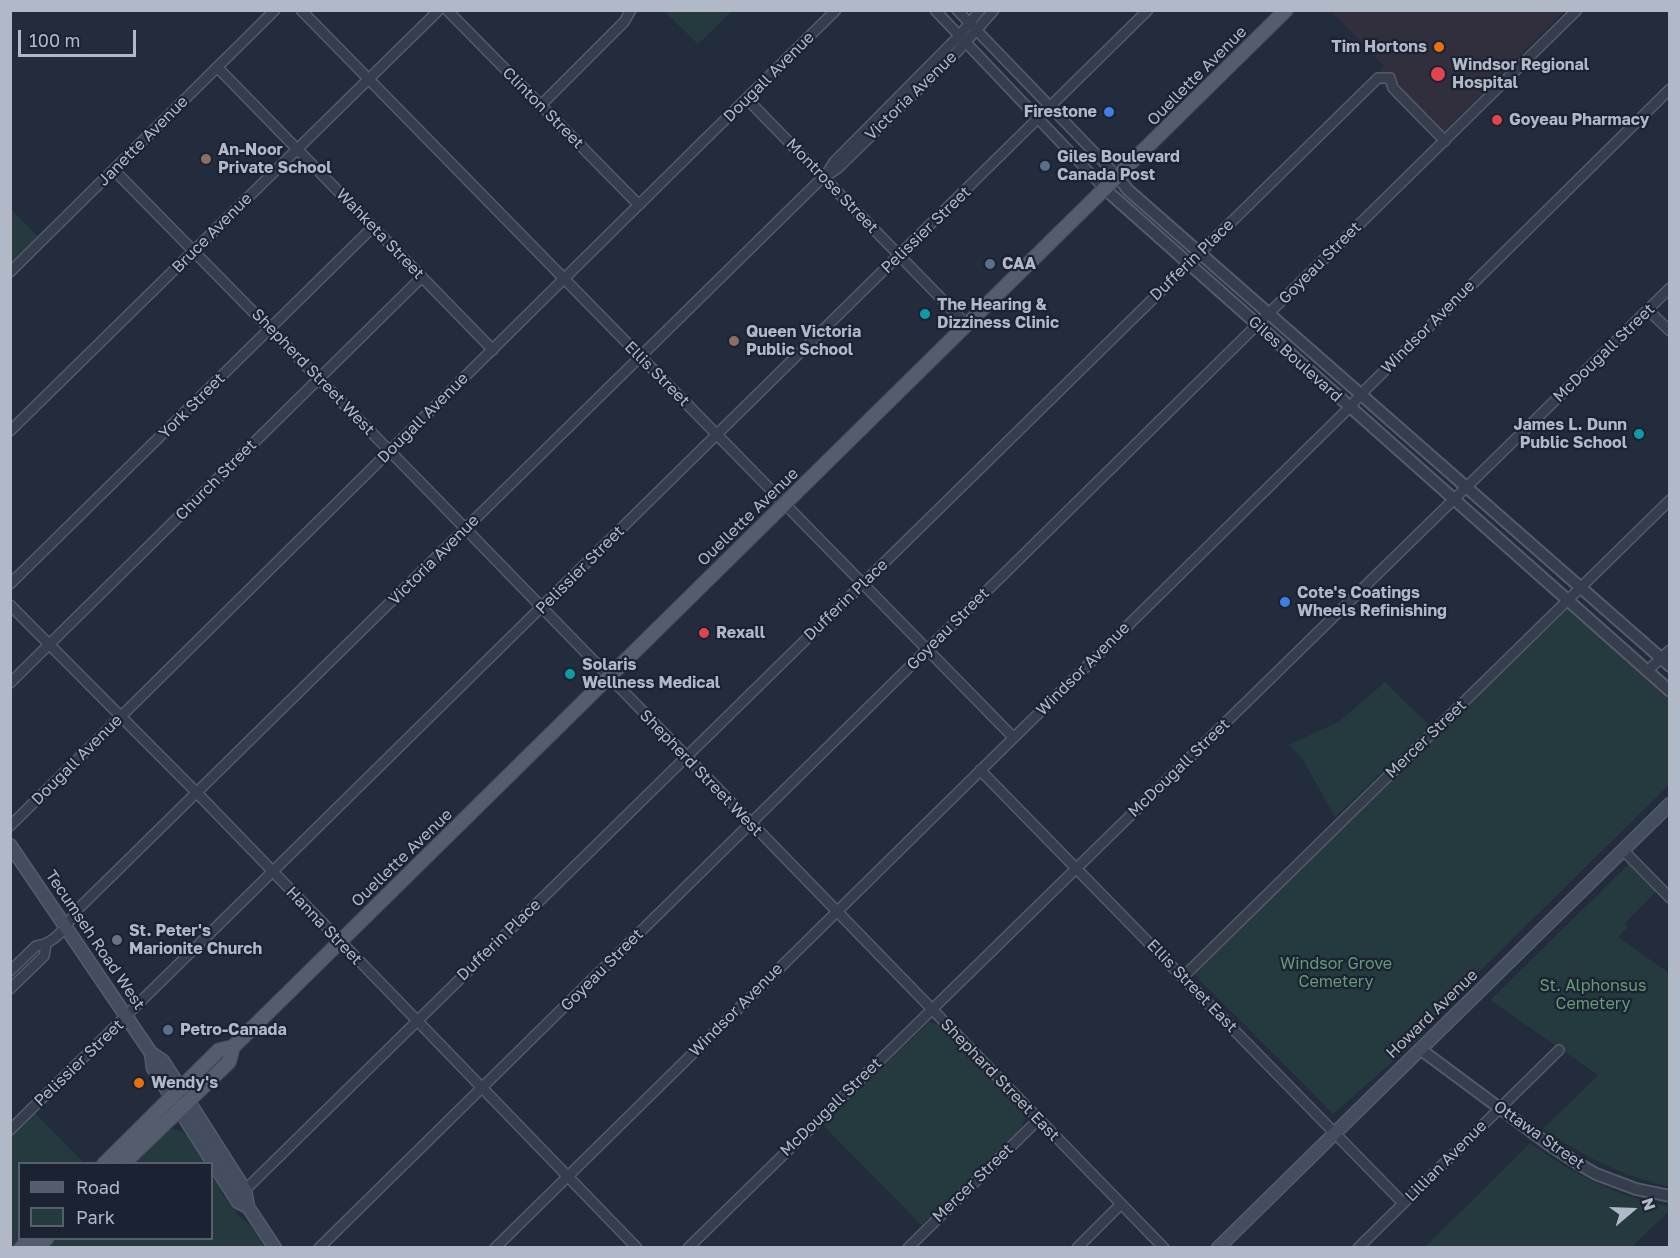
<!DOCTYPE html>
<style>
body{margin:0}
#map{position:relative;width:1680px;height:1258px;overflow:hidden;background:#222c3d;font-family:"Golos Text",sans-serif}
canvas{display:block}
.frame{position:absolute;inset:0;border:12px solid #b1b9c9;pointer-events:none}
.legend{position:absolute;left:18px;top:1162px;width:195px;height:78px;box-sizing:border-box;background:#1b2332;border:2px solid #575f6e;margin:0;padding:8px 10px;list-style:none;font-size:18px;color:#b1b9c9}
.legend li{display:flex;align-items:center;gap:12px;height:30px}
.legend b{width:30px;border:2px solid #575f6e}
.north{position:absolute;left:1602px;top:1180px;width:60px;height:60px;-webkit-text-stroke:4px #1b2332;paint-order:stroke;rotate:71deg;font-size:16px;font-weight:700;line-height:24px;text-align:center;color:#b1b9c9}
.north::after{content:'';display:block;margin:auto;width:21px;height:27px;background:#b1b9c9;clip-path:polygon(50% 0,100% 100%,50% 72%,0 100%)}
.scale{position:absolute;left:18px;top:30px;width:118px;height:27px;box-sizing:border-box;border:3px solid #b1b9c9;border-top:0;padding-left:8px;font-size:18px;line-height:21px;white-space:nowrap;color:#b1b9c9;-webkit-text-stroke:4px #1b2332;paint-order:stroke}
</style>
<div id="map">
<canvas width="1680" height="1258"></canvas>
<div class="frame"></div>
<ul class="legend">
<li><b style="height:8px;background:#545d6d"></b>Road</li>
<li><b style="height:16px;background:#243a3e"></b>Park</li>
</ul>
<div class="north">N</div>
<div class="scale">100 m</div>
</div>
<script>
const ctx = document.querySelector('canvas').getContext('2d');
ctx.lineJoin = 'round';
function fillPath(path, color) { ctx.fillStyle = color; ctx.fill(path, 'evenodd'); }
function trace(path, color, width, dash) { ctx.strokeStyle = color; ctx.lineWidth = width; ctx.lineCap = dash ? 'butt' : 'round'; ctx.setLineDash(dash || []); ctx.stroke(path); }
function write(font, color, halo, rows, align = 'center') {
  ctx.font = font + ' "Golos Text",sans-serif'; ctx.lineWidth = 4.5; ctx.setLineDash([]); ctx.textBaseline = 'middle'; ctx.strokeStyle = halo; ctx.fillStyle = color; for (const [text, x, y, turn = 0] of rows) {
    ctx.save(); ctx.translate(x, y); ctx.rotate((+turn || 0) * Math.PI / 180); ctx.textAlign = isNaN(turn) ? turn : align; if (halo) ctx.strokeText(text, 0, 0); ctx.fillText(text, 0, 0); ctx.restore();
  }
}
const medical = new Path2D(`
 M 1331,11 L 1564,11 L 1435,140 L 1373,77 L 1384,66 Z`);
const green = new Path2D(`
 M 664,11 L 732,11 L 698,44 Z
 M 11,209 L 41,240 L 11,269 Z
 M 1568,609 L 1669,700 L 1669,785 L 1424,1026 L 1424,1034 L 1333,1114 L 1190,970 Z
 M 1385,682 L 1430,726 L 1335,817 L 1302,758 L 1289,745 L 1340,721 Z
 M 1629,864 L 1656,892 L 1625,923 L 1628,927 L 1618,937 L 1669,973 L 1669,1187 C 1619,1174 1586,1158 1543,1129 L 1598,1075 L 1490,1000 Z
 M 929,1022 L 937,1024 L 1022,1109 L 1025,1118 L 1021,1129 L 921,1225 L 823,1125 Z
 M 34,1112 L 84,1163 L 20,1164 L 20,1238 L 23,1239 L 14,1247 L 11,1248 L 11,1135 Z
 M 172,1129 C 192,1132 197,1147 207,1164 L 132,1164 L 167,1131 Z
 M 1530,1143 C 1573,1174 1617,1197 1669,1206 L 1669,1211 L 1632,1247 L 1425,1247 Z
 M 212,1170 L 222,1193 L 238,1215 L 251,1226 L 265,1247 L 45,1248 L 54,1239 L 212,1238 Z`);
const minor = new Path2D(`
 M 301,10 L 1013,737
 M 447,10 L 639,205
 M 935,10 L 1106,190
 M 957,10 L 1118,177
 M 217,67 L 493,350
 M 747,99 L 967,325
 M 541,105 L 624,22 L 631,10
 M 114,170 L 423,485 L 1164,1248
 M 826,175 L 834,162 L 960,35 L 980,10
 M 10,272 L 275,10
 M 1648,310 L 1670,331
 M 10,431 L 439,10
 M 10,584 L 373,227
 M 10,605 L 197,793 L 637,1248
 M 1647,671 L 1670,650
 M 10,683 L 422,277
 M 980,770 L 1403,1203
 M 10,826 L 836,10
 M 1623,850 L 1670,898
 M 10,971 L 36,946 C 55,944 67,926 76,911 L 819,181 L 838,168 L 957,52 L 994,10
 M 1183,977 L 1670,500
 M 10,989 L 44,956 L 46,945
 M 10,1130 L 1148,10
 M 245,1190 L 1378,78 L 1390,78 L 1393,88 L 1445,141
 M 319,1248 L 1577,10
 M 495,1248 L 1349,408 L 1364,391 L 1670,89
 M 688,1248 L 1670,288
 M 908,1248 L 1039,1119
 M 1077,1248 L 1121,1204
 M 1358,1248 L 1559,1050`);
const tertiary = new Path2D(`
 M 1118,177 L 1128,190 L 1670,666
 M 1106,190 L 1670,691
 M 1420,1049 L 1548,1144 L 1577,1163 L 1596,1174 L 1636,1189 L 1670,1196`);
const secondary = new Path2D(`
 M 10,845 L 151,1053 L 163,1061 L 245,1190 L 248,1207 L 275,1248
 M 151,1053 L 153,1068 L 238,1202 L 248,1207
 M 1218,1248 L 1670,804`);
const primary = new Path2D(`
 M 104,1164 L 219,1050 L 233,1047
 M 123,1164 L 229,1062 L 233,1047 L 1286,10
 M 21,1248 L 31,1238
 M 38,1248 L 47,1238`);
const markers = [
 [1439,47,6,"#e8710a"],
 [1438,74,8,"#e0444e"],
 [1109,112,6,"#3f7fe0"],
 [1497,120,6,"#e0444e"],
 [206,159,6,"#8d6e63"],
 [1045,166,6,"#5c6f8a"],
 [990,264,6,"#5c6f8a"],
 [925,314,6,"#0f9aa8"],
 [734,341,6,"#8d6e63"],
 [1639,434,6,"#0f9aa8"],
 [1285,602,6,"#3f7fe0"],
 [704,633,6,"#e0444e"],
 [570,674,6,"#0f9aa8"],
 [117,940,6,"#6b7280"],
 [168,1030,6,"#5c6f8a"],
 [139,1083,6,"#e8710a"]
];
const poiNames = [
 ["Tim Hortons",1427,47,"right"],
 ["Windsor Regional",1452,65],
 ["Hospital",1452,83],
 ["Firestone",1097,112,"right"],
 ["Goyeau Pharmacy",1509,120],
 ["An-Noor",218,150],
 ["Private School",218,168],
 ["Giles Boulevard",1057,157],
 ["Canada Post",1057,175],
 ["CAA",1002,264],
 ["The Hearing &",937,305],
 ["Dizziness Clinic",937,323],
 ["Queen Victoria",746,332],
 ["Public School",746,350],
 ["James L. Dunn",1627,425,"right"],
 ["Public School",1627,443,"right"],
 ["Cote's Coatings",1297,593],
 ["Wheels Refinishing",1297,611],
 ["Rexall",716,633],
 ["Solaris",582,665],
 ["Wellness Medical",582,683],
 ["St. Peter's",129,931],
 ["Marionite Church",129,949],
 ["Petro-Canada",180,1030],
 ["Wendy's",151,1083]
];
const streetNames = [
 ["Ouellette Avenue",1197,76,-45],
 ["Dougall Avenue",769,77,-45],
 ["Victoria Avenue",911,96,-44],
 ["Clinton Street",543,108,45],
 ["Janette Avenue",143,141,-45],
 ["Montrose Street",832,186,46],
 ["Pelissier Street",926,230,-44],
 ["Bruce Avenue",212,233,-45],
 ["Wahketa Street",380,234,46],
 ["Dufferin Place",1192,260,-44],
 ["Goyeau Street",1320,263,-45],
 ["Windsor Avenue",1428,327,-45],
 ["McDougall Street",1604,353,-44],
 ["Giles Boulevard",1295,359,42],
 ["Shepherd Street West",313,372,46],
 ["Ellis Street",657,374,45],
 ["York Street",192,406,-45],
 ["Dougall Avenue",423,418,-45],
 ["Church Street",216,480,-45],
 ["Ouellette Avenue",748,517,-44],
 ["Victoria Avenue",434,560,-45],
 ["Pelissier Street",580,570,-45],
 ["Dufferin Place",846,600,-44],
 ["Goyeau Street",948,629,-45],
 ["Windsor Avenue",1083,669,-45],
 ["Mercer Street",1426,739,-44],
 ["Dougall Avenue",77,760,-45],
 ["McDougall Street",1179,768,-44],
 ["Shepherd Street West",701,773,46],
 ["Ouellette Avenue",402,858,-44],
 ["Hanna Street",324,926,46],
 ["Tecumseh Road West",95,940,56],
 ["Dufferin Place",499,940,-44],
 ["Goyeau Street",602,970,-45],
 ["Ellis Street East",1192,986,46],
 ["Windsor Avenue",736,1010,-45],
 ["Howard Avenue",1432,1014,-44],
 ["Pelissier Street",79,1063,-44],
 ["Shephard Street East",1000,1080,46],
 ["McDougall Street",831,1107,-44],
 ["Ottawa Street",1539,1135,35],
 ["Lillian Avenue",1446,1161,-45],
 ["Mercer Street",973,1183,-44]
];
const parkNames = [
 ["Windsor Grove",1336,964],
 ["Cemetery",1336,982],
 ["St. Alphonsus",1593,986],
 ["Cemetery",1593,1004]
];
fillPath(medical, '#312e3e');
fillPath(green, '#243a3e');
trace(minor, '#545c6b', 12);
trace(tertiary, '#545c6b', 14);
trace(secondary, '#545c6b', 15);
trace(primary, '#3f4756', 16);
trace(minor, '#363e4d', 9);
trace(tertiary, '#363e4d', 10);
trace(secondary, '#444d60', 12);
trace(primary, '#545d6d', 14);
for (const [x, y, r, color] of markers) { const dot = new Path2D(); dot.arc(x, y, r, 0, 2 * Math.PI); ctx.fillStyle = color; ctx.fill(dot); trace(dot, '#1b2332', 2); }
write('bold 16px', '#b1b9c9', '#1b2332', poiNames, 'left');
write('16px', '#b1b9c9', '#1b2332', streetNames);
write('16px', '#679b75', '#1b2332', parkNames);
</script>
